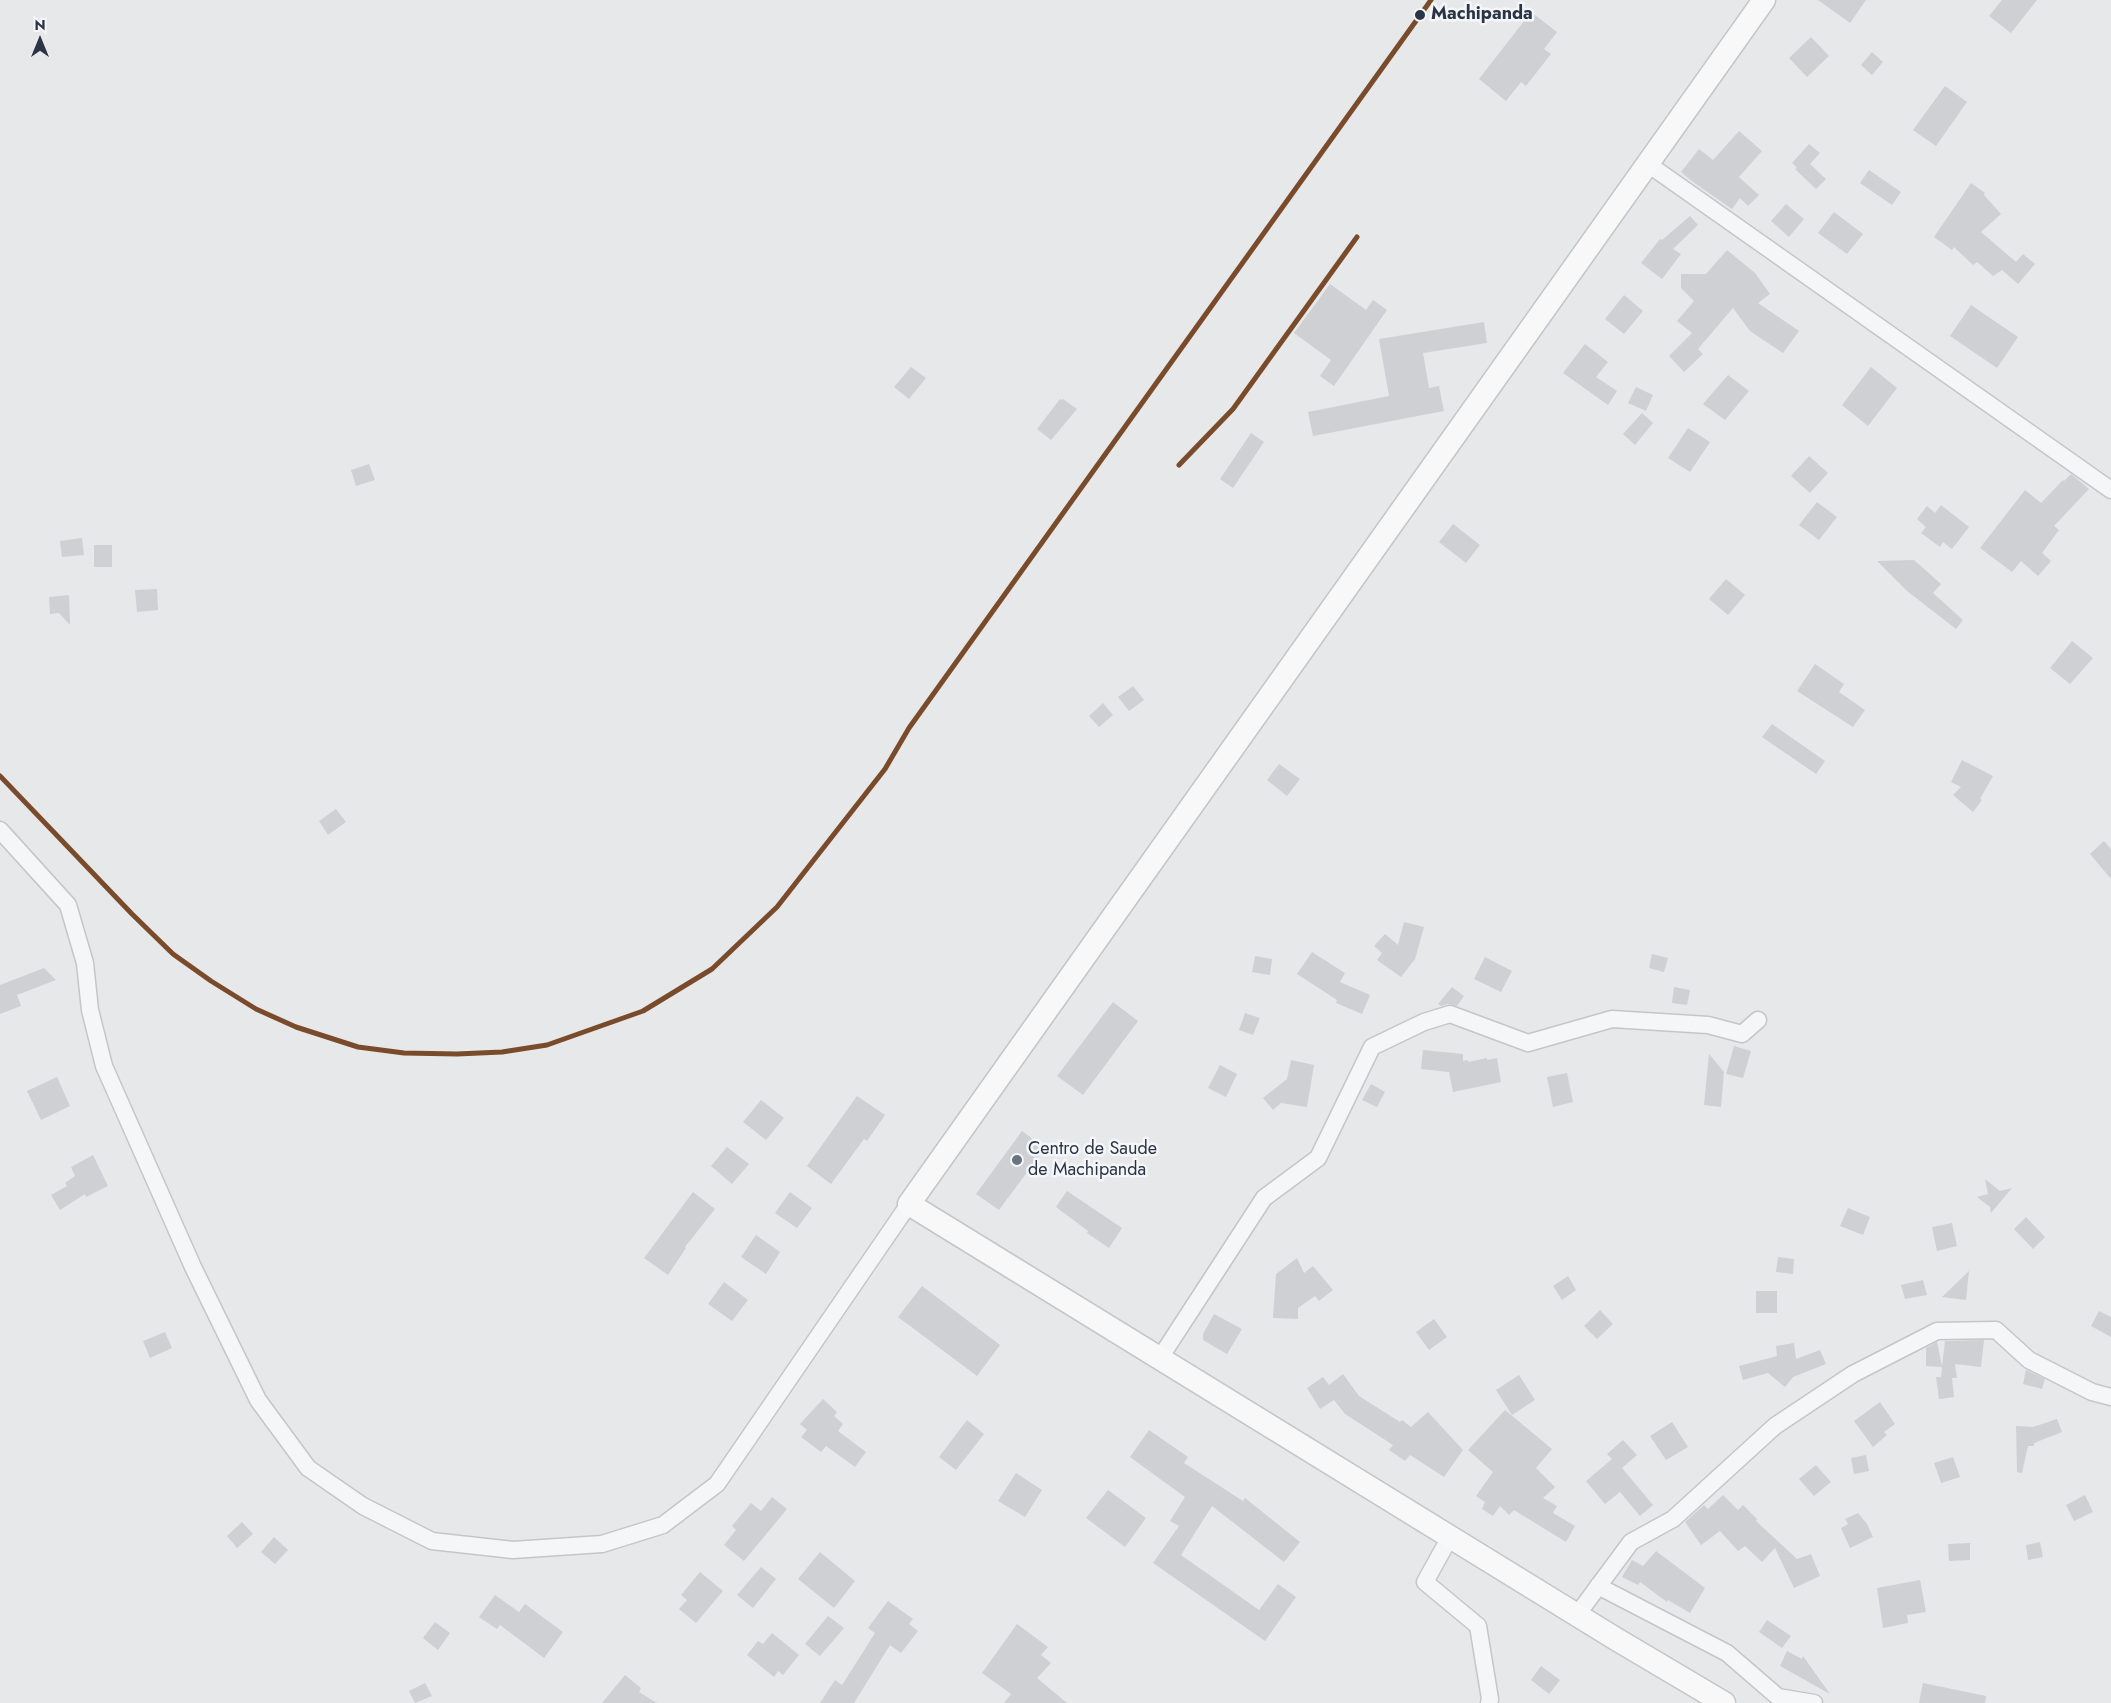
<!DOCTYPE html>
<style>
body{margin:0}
#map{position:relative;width:2111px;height:1703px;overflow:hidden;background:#e6e8ea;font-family:Jost,sans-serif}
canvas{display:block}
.north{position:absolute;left:15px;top:15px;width:50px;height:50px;-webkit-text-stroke:4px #f4f6f9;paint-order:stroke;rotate:0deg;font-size:14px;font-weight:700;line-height:20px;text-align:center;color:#2b3445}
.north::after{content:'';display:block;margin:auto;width:18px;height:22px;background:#2b3445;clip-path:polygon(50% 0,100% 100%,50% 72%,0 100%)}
</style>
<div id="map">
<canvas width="2111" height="1703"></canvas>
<div class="north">N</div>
</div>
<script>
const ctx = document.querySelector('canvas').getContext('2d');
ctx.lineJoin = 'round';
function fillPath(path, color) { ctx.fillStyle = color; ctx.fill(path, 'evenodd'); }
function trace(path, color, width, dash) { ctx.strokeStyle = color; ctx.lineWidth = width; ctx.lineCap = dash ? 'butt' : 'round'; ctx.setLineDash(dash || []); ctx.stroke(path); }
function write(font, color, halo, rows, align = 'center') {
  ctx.font = font + ' Jost,sans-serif'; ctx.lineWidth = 5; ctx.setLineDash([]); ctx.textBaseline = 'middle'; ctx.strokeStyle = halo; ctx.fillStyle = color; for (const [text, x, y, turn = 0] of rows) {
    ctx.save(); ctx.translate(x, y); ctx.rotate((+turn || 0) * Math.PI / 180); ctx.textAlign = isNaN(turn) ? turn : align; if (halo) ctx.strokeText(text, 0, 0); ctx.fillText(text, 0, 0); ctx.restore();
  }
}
const building = new Path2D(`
 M 1818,0 L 1866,0 L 1850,23 Z
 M 2002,0 L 2037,0 L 2011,33 L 1989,16 Z
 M 1531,12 L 1557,32 L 1544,49 L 1551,54 L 1526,86 L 1521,82 L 1506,101 L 1479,79 Z
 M 1811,37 L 1829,56 L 1807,77 L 1789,58 Z
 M 1872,52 L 1883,62 L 1872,75 L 1861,65 Z
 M 1945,86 L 1967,102 L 1936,146 L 1913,130 Z
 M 1739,131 L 1762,151 L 1739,177 L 1759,195 L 1748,206 L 1740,198 L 1732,209 L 1693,182 L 1681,172 L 1699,149 L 1713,160 Z
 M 1809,144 L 1820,153 L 1810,164 L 1826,179 L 1816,189 L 1795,169 L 1797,168 L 1792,163 Z
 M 1869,170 L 1901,192 L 1892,205 L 1860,183 Z
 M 1971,183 L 1985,193 L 1984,195 L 2001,214 L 1981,232 L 2016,262 L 2023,254 L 2035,264 L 2018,284 L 2002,270 L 1993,276 L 1977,262 L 1973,265 L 1954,247 L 1952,250 L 1934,237 Z
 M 1786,204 L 1804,219 L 1789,237 L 1771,221 Z
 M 1834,212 L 1863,234 L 1847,254 L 1818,233 Z
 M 1690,216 L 1698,225 L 1673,249 L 1681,254 L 1662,279 L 1641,263 L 1660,239 L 1662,240 Z
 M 1727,250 L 1755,273 L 1770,294 L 1758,303 L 1799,331 L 1783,353 L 1750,331 L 1733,308 L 1698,349 L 1703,354 L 1684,372 L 1669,356 L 1692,333 L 1677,321 L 1694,301 L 1681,288 L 1681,274 L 1706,274 Z
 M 1330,284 L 1366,310 L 1373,300 L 1387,310 L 1334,386 L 1320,376 L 1331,360 L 1294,333 Z
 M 1624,295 L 1643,311 L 1624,334 L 1605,319 Z
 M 1971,305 L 2018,337 L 1997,368 L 1950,336 Z
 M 1484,322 L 1487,343 L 1423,353 L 1429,388 L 1439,386 L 1444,411 L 1313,436 L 1308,412 L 1389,396 L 1379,339 Z
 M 1585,344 L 1608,362 L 1596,377 L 1617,391 L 1608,405 L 1563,373 Z
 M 911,367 L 926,378 L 909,399 L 894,387 Z
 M 1871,367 L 1897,388 L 1868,426 L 1842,405 Z
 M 1728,375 L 1749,391 L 1725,420 L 1703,404 Z
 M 1636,387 L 1653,395 L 1646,411 L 1628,403 Z
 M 1060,399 L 1062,400 L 1063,399 L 1077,409 L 1051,440 L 1037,429 Z
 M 1642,413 L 1653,423 L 1635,445 L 1623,434 Z
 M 1688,428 L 1710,442 L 1690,472 L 1668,458 Z
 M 1251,433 L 1264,442 L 1233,488 L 1220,479 Z
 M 1809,456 L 1828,473 L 1810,493 L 1791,476 Z
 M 369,464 L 375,480 L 356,486 L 351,470 Z
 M 2071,474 L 2089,489 L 2054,526 L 2059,530 L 2042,553 L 2051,561 L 2038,576 L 2021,561 L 2012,572 L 1980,548 L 2025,490 L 2041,503 L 2063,480 L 2064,481 Z
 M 1817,502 L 1837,517 L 1819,540 L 1799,525 Z
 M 1941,505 L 1969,527 L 1952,549 L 1943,542 L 1940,547 L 1921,533 L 1926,527 L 1917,519 L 1927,506 L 1935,513 Z
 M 1453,524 L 1480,545 L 1466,563 L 1439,542 Z
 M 82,538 L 84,555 L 62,557 L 60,541 Z
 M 94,545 L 112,545 L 112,567 L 94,567 Z
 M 1914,560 L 1941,584 L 1933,593 L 1963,620 L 1956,629 L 1907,591 L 1877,561 Z
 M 1726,579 L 1745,595 L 1728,615 L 1709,599 Z
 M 157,589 L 158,610 L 137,612 L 135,590 Z
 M 69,595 L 70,625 L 59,613 L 50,614 L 49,597 Z
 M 2072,641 L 2093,658 L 2070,684 L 2050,668 Z
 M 1815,664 L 1844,684 L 1839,692 L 1865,710 L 1853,727 L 1797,691 Z
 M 1133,686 L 1144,700 L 1129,711 L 1118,697 Z
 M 1103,703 L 1113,715 L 1099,727 L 1089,716 Z
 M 1772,724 L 1825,761 L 1816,774 L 1762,737 Z
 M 1962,760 L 1993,776 L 1980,799 L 1982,800 L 1973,812 L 1953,795 L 1961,787 L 1951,782 Z
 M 1279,764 L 1300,779 L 1287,796 L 1267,780 Z
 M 336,809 L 346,822 L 328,835 L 319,821 Z
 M 2104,841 L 2111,849 L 2111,879 L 2090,854 Z
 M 1404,922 L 1424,927 L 1415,959 L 1401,977 L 1377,960 L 1382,953 L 1374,946 L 1385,934 L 1398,945 Z
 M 1312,952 L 1345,973 L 1340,982 L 1370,995 L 1362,1014 L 1336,1003 L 1337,1000 L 1297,974 Z
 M 1652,954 L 1668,958 L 1664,972 L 1649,968 Z
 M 1255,956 L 1272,959 L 1270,975 L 1252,972 Z
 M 1485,957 L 1512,971 L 1501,992 L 1474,979 Z
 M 44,968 L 56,980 L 17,995 L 21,1006 L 0,1014 L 0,985 Z
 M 1452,987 L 1464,996 L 1457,1006 L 1448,1004 L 1441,1006 L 1438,1004 Z
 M 1674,987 L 1690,990 L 1687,1005 L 1672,1003 Z
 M 1113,1002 L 1138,1021 L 1083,1095 L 1057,1076 Z
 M 1245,1013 L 1260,1018 L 1253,1035 L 1239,1030 Z
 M 1734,1046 L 1751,1051 L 1743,1078 L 1726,1074 Z
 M 1423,1050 L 1463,1054 L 1463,1061 L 1468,1060 L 1468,1062 L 1487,1058 L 1487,1060 L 1497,1058 L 1501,1082 L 1453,1092 L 1449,1072 L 1421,1069 Z
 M 1709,1054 L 1724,1072 L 1721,1107 L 1704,1105 Z
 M 1291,1060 L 1314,1065 L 1307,1107 L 1281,1103 L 1273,1110 L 1263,1098 L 1287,1079 Z
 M 1220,1065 L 1237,1074 L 1226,1097 L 1208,1088 Z
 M 1567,1073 L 1573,1102 L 1553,1107 L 1547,1077 Z
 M 57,1077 L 70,1106 L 41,1120 L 27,1091 Z
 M 1371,1084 L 1385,1092 L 1377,1107 L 1362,1100 Z
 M 857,1096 L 885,1115 L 867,1141 L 864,1139 L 831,1184 L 807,1166 Z
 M 761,1100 L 784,1118 L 766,1140 L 743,1122 Z
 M 1022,1131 L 1045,1148 L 999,1210 L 976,1194 Z
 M 727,1147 L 749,1164 L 732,1184 L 711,1166 Z
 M 93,1155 L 108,1186 L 86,1197 L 85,1194 L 60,1210 L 51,1195 L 67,1186 L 65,1183 L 75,1176 L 71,1167 Z
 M 1985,1179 L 2000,1191 L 2012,1188 L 1991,1213 L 1990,1207 L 1977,1197 L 1988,1194 Z
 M 1067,1191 L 1122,1228 L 1109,1248 L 1087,1233 L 1088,1231 L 1056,1207 Z
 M 693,1192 L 715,1209 L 685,1247 L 686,1248 L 668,1275 L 644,1258 Z
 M 790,1192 L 812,1208 L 797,1228 L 775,1213 Z
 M 1848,1208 L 1870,1217 L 1863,1235 L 1840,1226 Z
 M 2026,1217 L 2045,1237 L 2033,1249 L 2014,1229 Z
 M 1952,1223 L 1957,1246 L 1937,1251 L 1932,1227 Z
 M 756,1235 L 780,1252 L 766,1274 L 741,1257 Z
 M 1778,1257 L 1794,1259 L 1793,1274 L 1776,1272 Z
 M 1297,1258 L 1304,1273 L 1313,1266 L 1333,1290 L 1319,1301 L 1315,1296 L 1298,1308 L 1298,1319 L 1273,1318 L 1276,1274 Z
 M 1969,1271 L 1966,1300 L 1942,1297 Z
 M 1568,1276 L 1576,1290 L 1562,1300 L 1553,1286 Z
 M 1923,1280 L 1927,1295 L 1905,1299 L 1901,1285 Z
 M 724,1282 L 748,1300 L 732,1321 L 708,1304 Z
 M 922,1286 L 1000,1345 L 977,1376 L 898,1317 Z
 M 1756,1291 L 1777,1291 L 1777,1313 L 1756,1313 Z
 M 1600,1310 L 1613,1324 L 1597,1339 L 1584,1326 Z
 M 2099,1311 L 2111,1317 L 2111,1337 L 2091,1326 Z
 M 1214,1314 L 1242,1329 L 1227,1354 L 1203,1340 L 1203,1334 Z
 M 1434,1319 L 1447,1337 L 1429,1350 L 1416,1332 Z
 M 165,1332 L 172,1348 L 150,1358 L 143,1341 Z
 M 1984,1340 L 1981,1367 L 1955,1364 L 1957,1378 L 1952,1378 L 1954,1397 L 1939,1399 L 1936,1377 L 1941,1377 L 1942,1367 L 1926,1366 L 1926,1348 L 1937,1342 L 1942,1366 L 1945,1341 Z
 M 1794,1343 L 1796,1359 L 1820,1350 L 1826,1364 L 1793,1377 L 1785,1387 L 1768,1373 L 1743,1380 L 1739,1366 L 1777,1356 L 1776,1346 Z
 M 2026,1370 L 2045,1379 L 2042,1389 L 2023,1384 Z
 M 1343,1374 L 1359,1396 L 1400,1422 L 1402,1420 L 1411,1427 L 1428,1412 L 1463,1450 L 1444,1477 L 1410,1455 L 1405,1461 L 1389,1450 L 1393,1445 L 1345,1414 L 1334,1400 L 1320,1409 L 1307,1388 L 1323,1377 L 1329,1385 Z
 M 1519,1375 L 1535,1400 L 1512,1415 L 1496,1390 Z
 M 823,1399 L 837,1412 L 834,1416 L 843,1424 L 838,1431 L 866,1452 L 855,1467 L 826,1446 L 821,1452 L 801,1437 L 807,1430 L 800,1424 Z
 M 1880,1402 L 1895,1424 L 1884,1432 L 1887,1435 L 1873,1447 L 1854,1421 Z
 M 1505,1410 L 1552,1449 L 1536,1468 L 1555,1487 L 1543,1498 L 1557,1506 L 1553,1513 L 1575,1526 L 1566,1542 L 1514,1510 L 1509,1515 L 1500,1506 L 1493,1516 L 1482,1509 L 1485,1502 L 1476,1496 L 1493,1472 L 1468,1450 Z
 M 2057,1419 L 2062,1432 L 2034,1443 L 2034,1446 L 2028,1446 L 2022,1473 L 2017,1472 L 2016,1426 L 2033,1427 Z
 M 967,1420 L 984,1434 L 956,1470 L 939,1457 Z
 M 1672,1422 L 1688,1447 L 1666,1460 L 1650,1436 Z
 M 1149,1430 L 1188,1457 L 1184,1463 L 1243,1501 L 1245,1498 L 1300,1542 L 1284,1562 L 1212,1506 L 1181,1555 L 1259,1610 L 1278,1584 L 1296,1597 L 1265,1641 L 1153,1563 L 1179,1526 L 1170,1521 L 1185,1497 L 1130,1457 Z
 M 1623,1440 L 1637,1455 L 1622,1468 L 1653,1505 L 1640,1516 L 1620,1492 L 1605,1504 L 1586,1481 L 1612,1459 L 1607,1454 Z
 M 1866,1455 L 1869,1471 L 1854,1474 L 1851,1458 Z
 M 1953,1457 L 1960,1477 L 1941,1483 L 1934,1463 Z
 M 1816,1465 L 1831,1482 L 1814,1496 L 1799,1479 Z
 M 1016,1473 L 1042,1490 L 1025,1517 L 998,1501 Z
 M 1108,1490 L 1146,1518 L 1125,1547 L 1086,1518 Z
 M 1723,1495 L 1738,1510 L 1743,1505 L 1757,1519 L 1756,1521 L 1797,1559 L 1811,1554 L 1820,1576 L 1794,1588 L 1775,1548 L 1762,1562 L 1745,1546 L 1738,1551 L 1720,1531 L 1701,1545 L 1685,1522 L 1704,1505 L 1708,1509 Z
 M 2085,1495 L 2093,1512 L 2074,1521 L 2066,1505 Z
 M 772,1497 L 787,1509 L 744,1561 L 724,1545 L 736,1530 L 732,1526 L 751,1503 L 761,1511 Z
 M 1858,1513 L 1867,1524 L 1873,1537 L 1850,1548 L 1841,1528 L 1848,1524 L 1845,1519 Z
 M 242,1522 L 253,1534 L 237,1548 L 227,1536 Z
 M 274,1537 L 288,1550 L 275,1564 L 261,1552 Z
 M 2040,1542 L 2043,1557 L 2028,1560 L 2026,1545 Z
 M 1970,1543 L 1970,1560 L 1949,1561 L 1948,1544 Z
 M 1656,1551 L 1705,1588 L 1690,1613 L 1668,1600 L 1667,1602 L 1640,1582 L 1638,1585 L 1622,1577 L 1632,1560 L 1643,1566 Z
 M 820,1552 L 855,1581 L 834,1608 L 798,1579 Z
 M 761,1567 L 776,1579 L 753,1608 L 737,1595 Z
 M 700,1572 L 723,1591 L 696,1623 L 679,1609 L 687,1600 L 681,1595 Z
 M 1920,1580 L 1926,1612 L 1907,1615 L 1908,1623 L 1883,1628 L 1877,1588 Z
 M 495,1595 L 519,1612 L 525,1604 L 563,1632 L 544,1658 L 500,1625 L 497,1629 L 479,1617 Z
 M 888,1601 L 913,1619 L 909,1624 L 918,1631 L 901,1653 L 890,1645 L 854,1703 L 820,1703 L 835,1680 L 842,1685 L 875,1633 L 868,1628 Z
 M 828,1616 L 844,1628 L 820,1656 L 805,1644 Z
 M 1767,1620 L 1791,1636 L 1782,1648 L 1759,1632 Z
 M 435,1622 L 450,1633 L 438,1650 L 423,1638 Z
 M 1017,1624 L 1048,1647 L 1041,1655 L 1051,1663 L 1037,1678 L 1067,1703 L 1004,1703 L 1011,1694 L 982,1673 Z
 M 772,1633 L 799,1655 L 783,1675 L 778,1671 L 774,1677 L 747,1655 L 758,1641 L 763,1644 Z
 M 1787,1651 L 1802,1659 L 1803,1656 L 1830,1694 L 1780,1666 Z
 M 1541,1666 L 1560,1680 L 1549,1694 L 1531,1680 Z
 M 625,1675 L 641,1688 L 639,1692 L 657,1703 L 602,1703 Z
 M 425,1683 L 432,1696 L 415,1703 L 409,1691 Z
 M 1923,1683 L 1986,1696 L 1985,1703 L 1919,1703 Z`);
const street = new Path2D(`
 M 1648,164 L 2111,490
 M 0,830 L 68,905 L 85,963 L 90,1010 L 104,1066 L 193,1267 L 258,1400 L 308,1468 L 363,1506 L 432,1541 L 513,1550 L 602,1544 L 663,1525 L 717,1484 L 909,1204
 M 1160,1358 L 1264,1198 L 1318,1158 L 1372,1047 L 1424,1022 L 1450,1014 L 1528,1043 L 1612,1019 L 1708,1025 L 1742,1034 L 1758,1020
 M 1450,1537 L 1425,1582 L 1478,1626 L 1490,1699 L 1489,1703
 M 1598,1586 L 1727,1653 L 1778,1697 L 1814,1703
 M 1577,1615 L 1631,1542 L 1673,1519 L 1775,1426 L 1853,1374 L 1937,1331 L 1996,1330 L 2029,1360 L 2092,1392 L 2111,1397`);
const secondary = new Path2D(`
 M 1724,1703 L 1616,1639 L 909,1204 L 1764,0`);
const rail = new Path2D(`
 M 1179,465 L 1233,409 L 1357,237`);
const rail1 = new Path2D(`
 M 1179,465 L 1233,409 L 1357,237
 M 0,776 L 132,914 L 173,954 L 211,981 L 256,1009 L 296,1027 L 358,1047 L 404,1053 L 457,1054 L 502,1052 L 547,1045 L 643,1011 L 712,969 L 777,907 L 885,769 L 909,728 L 1431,0`);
const markers = [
 [1420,15,6,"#2b3445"],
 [1017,1160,6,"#6c737f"]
];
const stopNames = [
 ["Machipanda",1431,15]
];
const poiNames = [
 ["Centro de Saude",1028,1150],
 ["de Machipanda",1028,1171]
];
fillPath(building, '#ced0d3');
trace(street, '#c4c6c8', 19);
trace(secondary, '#c4c6c8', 25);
trace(street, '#f5f6f7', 16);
trace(secondary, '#f8f8f8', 22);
trace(rail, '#cecfd2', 4, [2.5, 5]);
trace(rail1, '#7a4b2a', 5);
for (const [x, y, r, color] of markers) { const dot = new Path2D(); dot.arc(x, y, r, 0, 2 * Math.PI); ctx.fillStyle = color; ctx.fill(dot); trace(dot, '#f4f6f9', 2); }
write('bold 18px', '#2b3445', '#f4f6f9', stopNames, 'left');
write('18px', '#2b3445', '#f4f6f9', poiNames, 'left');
</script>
